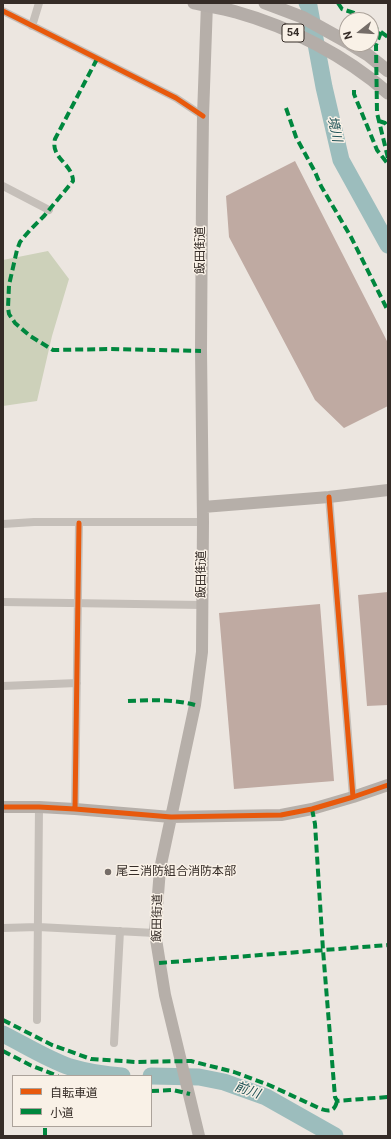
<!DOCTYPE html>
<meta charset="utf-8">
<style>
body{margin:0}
#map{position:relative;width:391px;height:1139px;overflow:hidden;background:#ece6e0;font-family:Roboto,"Noto Sans JP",sans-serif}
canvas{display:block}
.frame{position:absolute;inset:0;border:4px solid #352c27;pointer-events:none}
.legend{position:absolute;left:12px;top:1075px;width:140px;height:52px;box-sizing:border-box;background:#f9f1e7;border:1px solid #aba29a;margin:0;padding:5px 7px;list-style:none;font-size:12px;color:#352c27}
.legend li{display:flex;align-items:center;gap:8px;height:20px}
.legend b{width:20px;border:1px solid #aba29a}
.north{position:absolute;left:339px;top:12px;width:40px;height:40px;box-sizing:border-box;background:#f9f1e7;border:1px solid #aba29a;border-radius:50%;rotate:253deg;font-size:11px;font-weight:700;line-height:16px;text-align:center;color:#352c27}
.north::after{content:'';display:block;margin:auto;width:14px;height:18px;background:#756d68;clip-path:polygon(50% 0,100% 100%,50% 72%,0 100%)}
</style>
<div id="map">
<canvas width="391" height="1139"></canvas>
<div class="frame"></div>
<ul class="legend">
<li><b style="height:5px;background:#e8590c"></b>自転車道</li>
<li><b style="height:5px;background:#00873e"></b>小道</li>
</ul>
<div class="north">N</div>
</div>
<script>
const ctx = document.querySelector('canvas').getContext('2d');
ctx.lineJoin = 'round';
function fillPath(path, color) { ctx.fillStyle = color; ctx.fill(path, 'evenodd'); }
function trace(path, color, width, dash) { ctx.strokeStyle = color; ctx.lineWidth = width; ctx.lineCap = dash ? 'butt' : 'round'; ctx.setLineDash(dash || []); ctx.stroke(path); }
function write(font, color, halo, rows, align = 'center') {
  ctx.font = font + ' Roboto,"Noto Sans JP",sans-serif'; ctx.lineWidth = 3; ctx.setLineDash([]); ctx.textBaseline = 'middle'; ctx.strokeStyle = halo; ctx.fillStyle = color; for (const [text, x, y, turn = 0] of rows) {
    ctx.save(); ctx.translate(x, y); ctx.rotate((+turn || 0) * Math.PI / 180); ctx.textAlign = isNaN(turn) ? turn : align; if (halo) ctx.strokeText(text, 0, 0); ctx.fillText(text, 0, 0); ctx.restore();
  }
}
const green = new Path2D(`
 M 48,251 L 69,279 L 52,336 L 37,401 L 3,406 L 3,260 Z`);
const river = new Path2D(`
 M 307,3 L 309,6 L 324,87 L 341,160 L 388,245
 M 3,1034 C 25,1045 47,1059 70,1067 C 87,1072 105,1075 122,1076
 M 151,1076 L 199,1077 L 224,1082 L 266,1097 L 335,1136`);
const building = new Path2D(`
 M 295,161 L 388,343 L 388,406 L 344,428 L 315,400 L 229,237 L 226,196 Z
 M 388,592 L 388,705 L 367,706 L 358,595 Z
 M 320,604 L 334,781 L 234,789 L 219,613 Z`);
const street = new Path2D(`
 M 3,11 L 176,98 L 203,116
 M 32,26 L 39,3
 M 3,186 L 49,210
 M 329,497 L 353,797
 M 3,524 L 34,522 L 203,522
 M 3,602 L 202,605
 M 3,686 L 77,683
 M 75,809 L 79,523
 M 3,928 L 38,927 L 155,933
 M 37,1020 L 39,807
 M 114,1043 L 120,931`);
const secondary = new Path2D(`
 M 203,507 L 329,497 L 388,490
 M 3,807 L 39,807 L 75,809 L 171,817 L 281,815 L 312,809 L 353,797 L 388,785
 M 199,1136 L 165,995 L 155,933 L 160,869 L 195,705 L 202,652 L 203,522 L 201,350 L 202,195 L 203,116 L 207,3`);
const primary = new Path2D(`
 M 194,3 C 208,6 223,8 236,12 C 290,27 346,56 388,93
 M 265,3 L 302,17 L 347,42
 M 350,44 L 368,55 L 388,71`);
const quiet = new Path2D(`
 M 338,3 L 342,9 L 354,13 L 364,20
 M 371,25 L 388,37
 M 381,32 L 376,45 L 377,113 L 388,158
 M 97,59 L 55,139 C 50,158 73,164 73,181 L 44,216 L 31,229 L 24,237 L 20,242 L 17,250 L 9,285 L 8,308 L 9,314 L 15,323 L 30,336 L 53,350 L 111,349 L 201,351
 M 354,90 L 354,94 L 377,150 L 388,164
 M 286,108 L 296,137 L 315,172 L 321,186 L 351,237 L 388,311
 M 379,121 L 385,123 L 388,127
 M 128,701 C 150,700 173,699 195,705
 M 312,809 L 315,824 L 323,950 L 335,1097 L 337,1101 L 388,1097
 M 159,963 L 388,945
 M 3,1020 L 52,1045 L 91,1059 L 136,1062 L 191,1061 L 234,1072 L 269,1085 L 321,1109 C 330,1112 335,1111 337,1101
 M 3,1051 L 30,1065 L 58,1076
 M 151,1091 L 173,1090 L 190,1094
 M 45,1136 L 45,1126`);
const cycleway = new Path2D(`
 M 3,11 L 176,98 L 203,116
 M 329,497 L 353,797
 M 3,807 L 39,807 L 75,809 L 171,817 L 281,815 L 312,809 L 353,797 L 388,785
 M 75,809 L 79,523`);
const markers = [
 [108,872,4,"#756d68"]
];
const shields = [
 [293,33,22]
];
const shieldNames = [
 ["54",293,33]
];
const streetNames = [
 ["飯田街道",201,250,-90],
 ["飯田街道",202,574,-90],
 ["飯田街道",158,918,-89]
];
const poiNames = [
 ["尾三消防組合消防本部",116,872]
];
const waterNames = [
 ["境川",334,129,78],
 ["前川",247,1091,19]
];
fillPath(green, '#cdd1ba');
trace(river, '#9cbdbd', 17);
fillPath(building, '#bfaaa2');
trace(street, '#c5bfb9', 8);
trace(secondary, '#b6afa9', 12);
trace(primary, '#b4ada8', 13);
trace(quiet, '#00873e', 4, [8, 4]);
trace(cycleway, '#e8590c', 5);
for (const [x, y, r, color] of markers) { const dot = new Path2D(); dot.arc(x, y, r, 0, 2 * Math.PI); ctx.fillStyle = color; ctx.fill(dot); trace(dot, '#f9f1e7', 1.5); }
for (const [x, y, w] of shields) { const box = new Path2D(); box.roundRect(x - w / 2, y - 9, w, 18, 3); ctx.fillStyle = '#f9f1e7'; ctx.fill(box); trace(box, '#352c27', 1); }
write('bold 11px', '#352c27', null, shieldNames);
write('12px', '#352c27', '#f9f1e7', streetNames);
write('12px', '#352c27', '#f9f1e7', poiNames, 'left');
write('italic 13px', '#1e5256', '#f9f1e7', waterNames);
</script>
